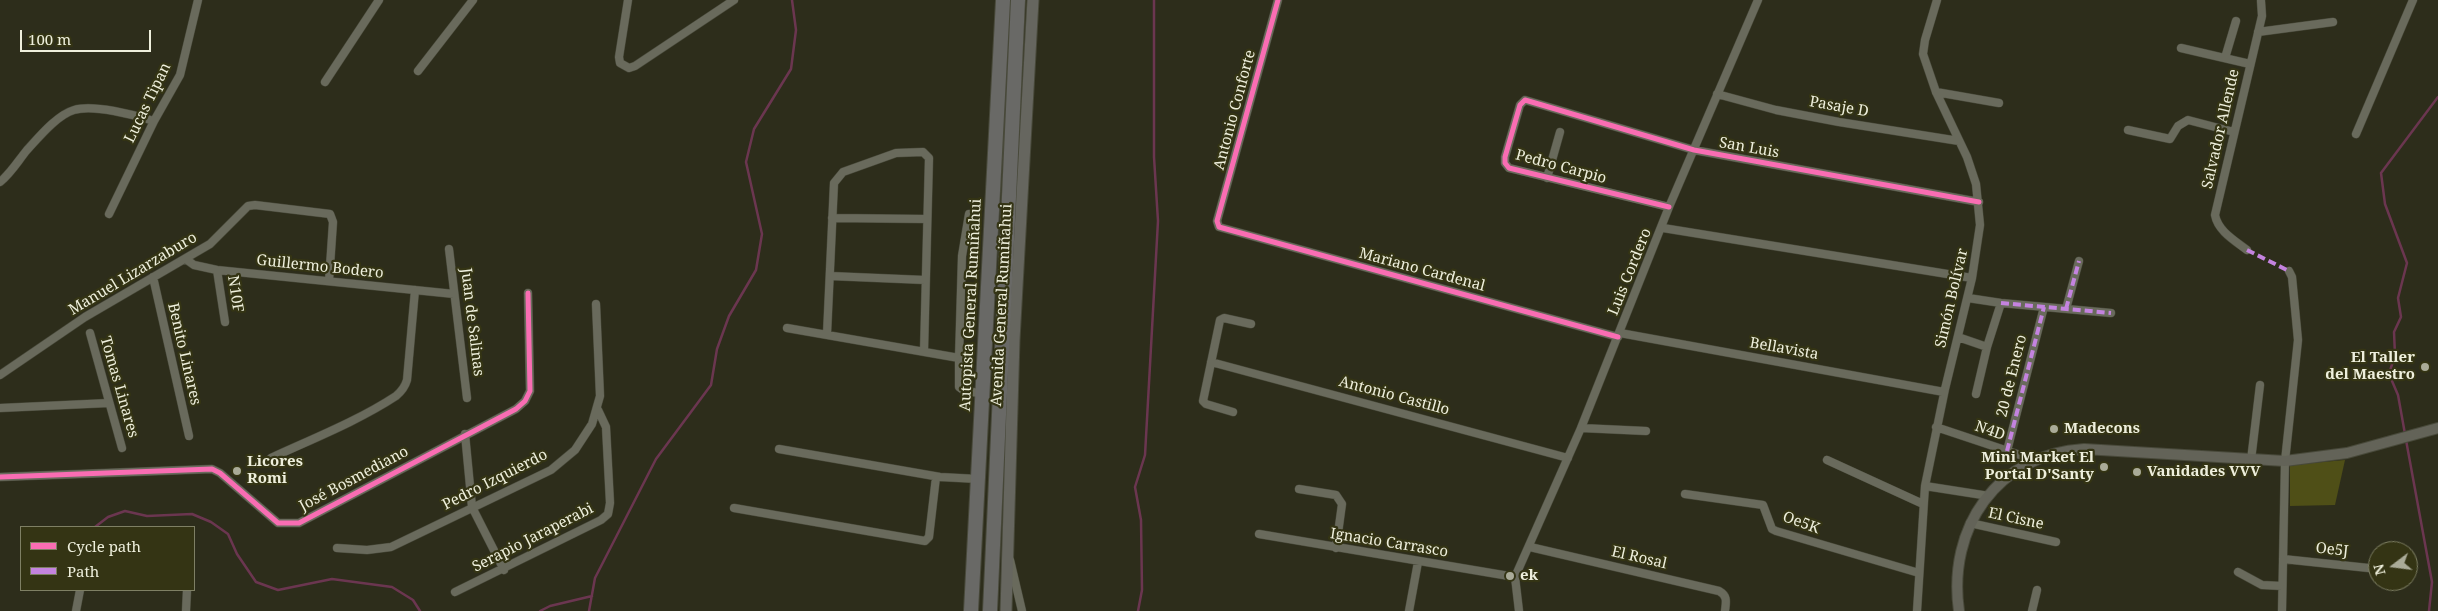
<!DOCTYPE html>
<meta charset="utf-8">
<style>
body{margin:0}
#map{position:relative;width:2438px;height:611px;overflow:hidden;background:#2d2d1b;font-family:"Noto Serif",serif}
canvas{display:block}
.legend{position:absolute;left:20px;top:526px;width:175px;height:65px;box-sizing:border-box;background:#343414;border:1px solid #7e7f64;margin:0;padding:6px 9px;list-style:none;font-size:15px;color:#eeefdc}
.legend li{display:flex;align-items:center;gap:10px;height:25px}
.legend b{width:25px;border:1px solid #7e7f64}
.north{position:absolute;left:2368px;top:541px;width:50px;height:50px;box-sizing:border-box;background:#343414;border:1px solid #7e7f64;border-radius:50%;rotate:255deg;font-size:14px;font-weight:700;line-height:20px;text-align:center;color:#eeefdc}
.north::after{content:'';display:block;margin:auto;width:18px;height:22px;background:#aaab98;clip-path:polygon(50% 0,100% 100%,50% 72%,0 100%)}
.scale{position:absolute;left:20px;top:30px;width:131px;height:22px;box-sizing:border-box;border:2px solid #eeefdc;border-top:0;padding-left:6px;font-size:15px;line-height:18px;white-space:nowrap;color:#eeefdc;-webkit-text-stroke:4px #343414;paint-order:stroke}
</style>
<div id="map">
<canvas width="2438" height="611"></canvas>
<ul class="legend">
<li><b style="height:6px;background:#f96db3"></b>Cycle path</li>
<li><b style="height:6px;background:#c483df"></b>Path</li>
</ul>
<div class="north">N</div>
<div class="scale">100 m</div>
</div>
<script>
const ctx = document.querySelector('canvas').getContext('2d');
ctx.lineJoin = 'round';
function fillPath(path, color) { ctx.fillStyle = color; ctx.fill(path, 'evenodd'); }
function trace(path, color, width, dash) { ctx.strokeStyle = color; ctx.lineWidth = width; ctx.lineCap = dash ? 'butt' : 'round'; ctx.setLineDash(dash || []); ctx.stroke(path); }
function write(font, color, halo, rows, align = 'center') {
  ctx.font = font + ' "Noto Serif",serif'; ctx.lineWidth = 4.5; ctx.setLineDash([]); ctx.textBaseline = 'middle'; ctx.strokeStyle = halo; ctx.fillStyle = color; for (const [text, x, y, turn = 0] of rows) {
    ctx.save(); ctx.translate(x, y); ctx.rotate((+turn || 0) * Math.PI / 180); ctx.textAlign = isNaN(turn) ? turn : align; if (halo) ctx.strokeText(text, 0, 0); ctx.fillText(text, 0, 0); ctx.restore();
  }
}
const green = new Path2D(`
 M 2345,460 L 2335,505 L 2290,506 L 2290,465 Z`);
const stream = new Path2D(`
 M 2405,434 L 2398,395 L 2389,374 L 2395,355 L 2394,332 L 2401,317 L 2398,298 L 2407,263 L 2385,204 L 2381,173 L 2438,97
 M 2406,440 L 2432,582 L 2429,611
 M 95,527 L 108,517 L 125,511 L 147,516 L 192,514 L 211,522 L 228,534 L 237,554 L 256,582 L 278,590 L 332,579 L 392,587 L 413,600 L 420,611
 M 540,611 L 550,606 L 592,596
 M 589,611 L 595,578 L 656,459 L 711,385 L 717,349 L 729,316 L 756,270 L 762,234 L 746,162 L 754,129 L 791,69 L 796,30 L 792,0
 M 1138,611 L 1142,590 L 1141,520 L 1135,487 L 1145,455 L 1158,221 L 1154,157 L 1154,0`);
const street = new Path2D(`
 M 628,0 L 619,57 L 620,63 L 629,68 L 635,66 L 734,0
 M 1278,0 L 1217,221 L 1219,227 L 1618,337
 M 2258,32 L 2333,22
 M 2181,48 L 2250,64
 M 2225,58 L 2236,21
 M 418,71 L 473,0
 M 325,82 L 379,0
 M 1936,92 L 1999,103
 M 1717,94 L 1776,110 L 1839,122 L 1959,141
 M 2128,130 L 2170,139 L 2178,126 L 2188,120 L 2234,132
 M 2356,134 L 2413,0
 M 1547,178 L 1560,132
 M 0,182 C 11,173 18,161 27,150 C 39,137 57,115 74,110 C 93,104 135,115 154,121
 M 1669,207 L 1509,168 L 1505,163 L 1505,157 L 1520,105 L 1525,100 L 1694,150 L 1979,202
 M 109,214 L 154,121 L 180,75 L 198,0
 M 832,218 L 927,219
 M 1663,228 L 1972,278
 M 449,249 L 467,398
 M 2247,250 C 2234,240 2218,231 2215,215 L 2262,16 L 2261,1
 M 187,260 L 194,265 L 217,270 L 454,294
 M 217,270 L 225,322
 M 830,276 L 925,280
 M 153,277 L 189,436
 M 1968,298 L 2001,303 L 2111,313
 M 2066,309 L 2079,261
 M 787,328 L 959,358 L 959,387 L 963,390 L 983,394
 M 90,333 L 122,448
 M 1620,333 L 1944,392
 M 827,334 L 834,183 L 843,172 L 896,153 L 923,152 L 929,158 L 924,352
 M 1958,337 L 1987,347
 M 959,358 L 962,256 L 969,214
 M 1211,362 L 1568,458
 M 0,375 L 85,317 L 210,244 L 248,206 L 255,205 L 330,214 L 333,222 L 329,281
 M 1976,394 L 1987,347 L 2001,303
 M 0,408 L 109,403
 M 1233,412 L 1206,404 L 1203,401 L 1220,320 L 1224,318 L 1251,324
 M 1936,427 L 2035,460
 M 1581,428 L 1646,431
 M 465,434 L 472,507 L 504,570
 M 779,449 L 940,477 L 978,479
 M 2007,451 L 2044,307
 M 271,458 C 312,439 358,421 396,396 C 402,391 405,387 407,380 L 415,290
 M 1827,460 L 1923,504
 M 2251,460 L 2260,385
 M 0,477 L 212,469 L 220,473 L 278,523 L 299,523 L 516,409 L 525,401 L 530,391 L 528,293
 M 1925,486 L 1989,496
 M 1299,489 L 1336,495 L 1342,504 L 1336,548
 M 1685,494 L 1763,505 L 1772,529 L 1776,531 L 1919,573
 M 734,508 L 925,541 L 929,537 L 936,477
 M 1970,523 L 2056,542
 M 1259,534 L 1515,577
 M 1530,547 L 1719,591 C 1728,596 1726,602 1725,611
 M 337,548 L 367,550 L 391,547 L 551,470 L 575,450 L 592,424 L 600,396 L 596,304
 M 2283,559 L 2378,569
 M 1010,560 L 1022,611
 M 2238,572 L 2262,585 L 2282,586
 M 455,592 L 601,520 L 608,514 L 610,503 L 606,427 L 598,410
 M 76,611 L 80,590
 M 186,611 L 187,590
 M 1409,611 L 1418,562
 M 1519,611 L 1515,577 L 1581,428 L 1669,207 L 1758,0
 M 1917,611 L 1925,486 L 1945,389 L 1972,278 L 1980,225 L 1976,184 L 1967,157 L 1936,92 L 1923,54 L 1925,40 L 1937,0
 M 2032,611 L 2037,590
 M 2282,611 L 2285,461 L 2298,340 L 2292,277 L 2289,271`);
const secondary = new Path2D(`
 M 1959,611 C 1947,528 1997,454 2084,449 L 2285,461 L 2347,453 L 2438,428`);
const primary = new Path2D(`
 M 1006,611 L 1014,340 L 1033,0`);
const highway = new Path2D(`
 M 971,611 L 1003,0
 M 990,611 L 1018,0`);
const quiet = new Path2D(`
 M 2247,250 L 2289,271
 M 2001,303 L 2111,313
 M 2066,309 L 2079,261
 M 2007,451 L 2044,307`);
const cycleway = new Path2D(`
 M 1278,0 L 1217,221 L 1219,227 L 1618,337
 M 1669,207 L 1509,168 L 1505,163 L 1505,157 L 1520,105 L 1525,100 L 1694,150 L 1979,202
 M 0,477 L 212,469 L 220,473 L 278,523 L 299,523 L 516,409 L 525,401 L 530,391 L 528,293`);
const markers = [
 [2425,367,5,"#aaab98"],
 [2054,429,5,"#aaab98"],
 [2104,467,5,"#aaab98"],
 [237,471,5,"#aaab98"],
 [2137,472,5,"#aaab98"],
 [1510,576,5,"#aaab98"]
];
const streetNames = [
 ["Lucas Tipan",148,103,-64],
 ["Pasaje D",1839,107,10],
 ["Antonio Conforte",1235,110,-75],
 ["Salvador Allende",2221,129,-77],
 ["San Luis",1749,148,10],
 ["Pedro Carpio",1561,167,15],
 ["Guillermo Bodero",320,267,6],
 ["Mariano Cardenal",1422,270,15],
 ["Luis Cordero",1630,272,-68],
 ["Manuel Lizarzaburo",133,274,-31],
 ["N10F",235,294,81],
 ["Simón Bolívar",1952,298,-77],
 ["Autopista General Rumiñahui",971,305,-87],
 ["Avenida General Rumiñahui",1002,305,-87],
 ["Juan de Salinas",472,322,83],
 ["Bellavista",1784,349,10],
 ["Benito Linares",184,354,77],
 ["20 de Enero",2012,376,-76],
 ["Tomas Linares",119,387,74],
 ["Antonio Castillo",1394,396,15],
 ["N4D",1990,431,19],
 ["José Bosmediano",354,479,-28],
 ["Pedro Izquierdo",495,480,-27],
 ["El Cisne",2016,519,12],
 ["Oe5K",1801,523,20],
 ["Serapio Jaraperabi",533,538,-27],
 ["Ignacio Carrasco",1389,543,9],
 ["Oe5J",2332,550,6],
 ["El Rosal",1639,558,13]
];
const poiNames = [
 ["El Taller",2415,358,"right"],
 ["del Maestro",2415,375,"right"],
 ["Madecons",2064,429],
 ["Mini Market El",2094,458,"right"],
 ["Portal D'Santy",2094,475,"right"],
 ["Licores",247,462],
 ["Romi",247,479],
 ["Vanidades VVV",2147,472],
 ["ek",1520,576]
];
fillPath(green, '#4f4f17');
trace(stream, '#6b3650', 2.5);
trace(street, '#48493a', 9);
trace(secondary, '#48493a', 12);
trace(primary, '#48493a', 13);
trace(highway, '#48493a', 16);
trace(street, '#696a5c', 8);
trace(secondary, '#636358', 10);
trace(primary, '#66665f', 11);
trace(highway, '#696966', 14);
trace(quiet, '#c483df', 4, [8, 4]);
trace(cycleway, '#f96db3', 5);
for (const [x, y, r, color] of markers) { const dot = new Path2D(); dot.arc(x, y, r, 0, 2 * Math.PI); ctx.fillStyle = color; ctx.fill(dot); trace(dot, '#343414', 2); }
write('15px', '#eeefdc', '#343414', streetNames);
write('bold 15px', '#eeefdc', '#343414', poiNames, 'left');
</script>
